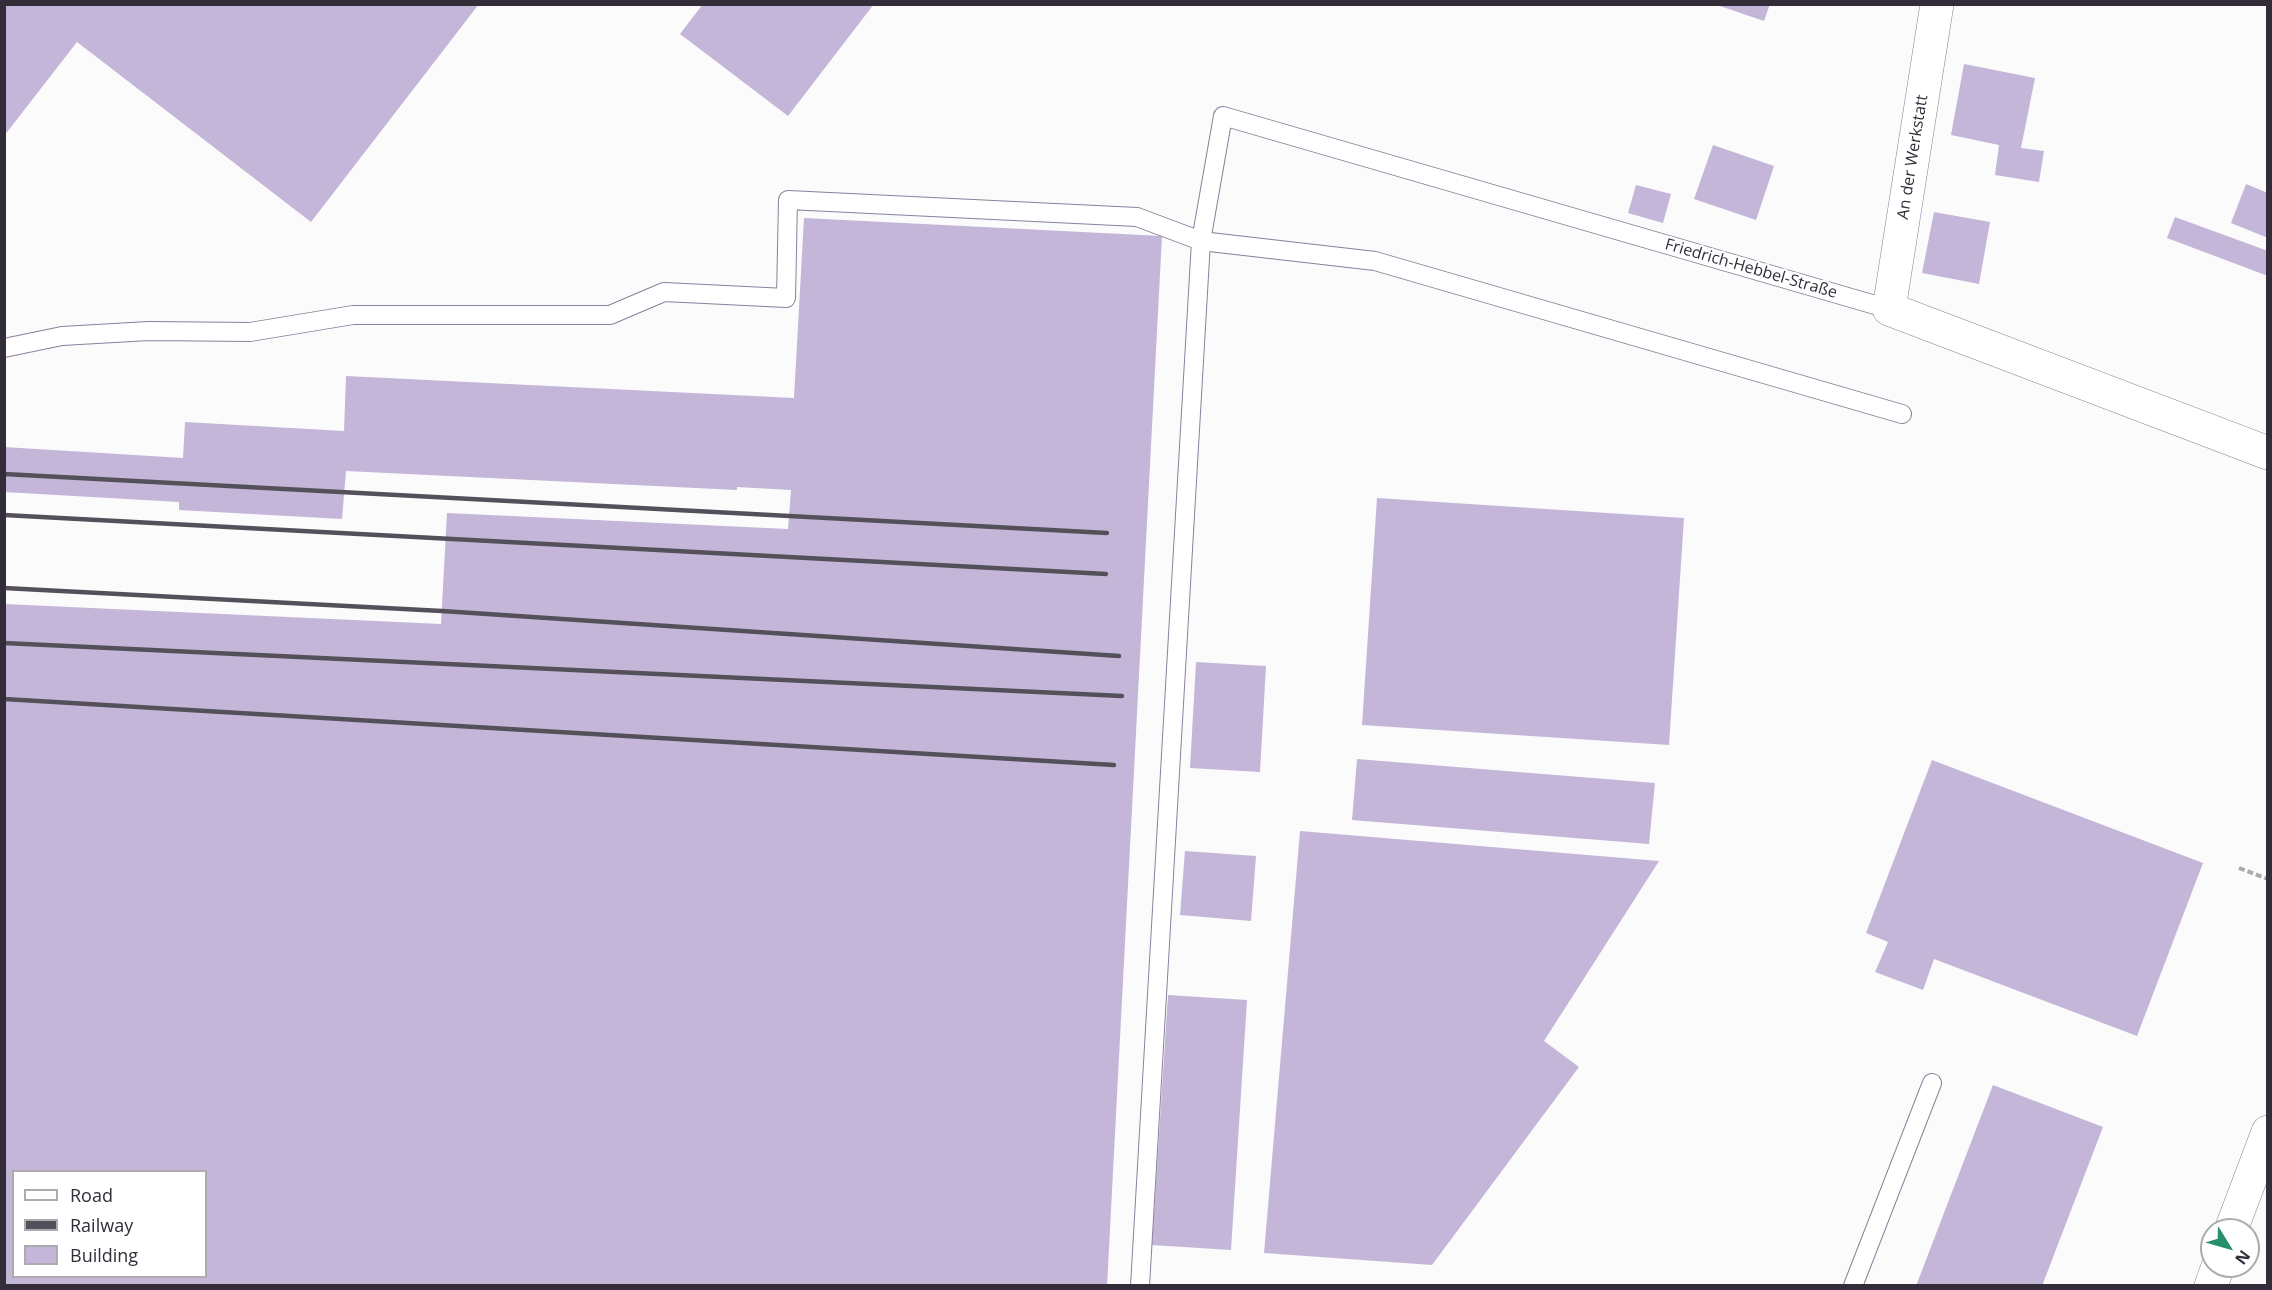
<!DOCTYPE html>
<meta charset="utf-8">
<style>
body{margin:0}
#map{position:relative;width:2272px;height:1290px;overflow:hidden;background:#fbfbfb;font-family:"Open Sans",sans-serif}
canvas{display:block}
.frame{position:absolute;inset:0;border:6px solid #322d39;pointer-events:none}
.legend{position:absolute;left:12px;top:1170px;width:195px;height:108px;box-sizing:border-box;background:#fff;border:2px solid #adabb0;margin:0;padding:8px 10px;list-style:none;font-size:18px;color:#322d39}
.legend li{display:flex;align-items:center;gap:12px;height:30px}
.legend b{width:30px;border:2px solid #adabb0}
.north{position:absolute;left:2200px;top:1218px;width:60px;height:60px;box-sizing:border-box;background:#fff;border:2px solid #adabb0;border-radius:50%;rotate:127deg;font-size:16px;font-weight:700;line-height:24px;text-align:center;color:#322d39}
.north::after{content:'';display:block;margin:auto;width:21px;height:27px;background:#26906e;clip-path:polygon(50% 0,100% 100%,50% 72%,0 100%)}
</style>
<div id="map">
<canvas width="2272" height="1290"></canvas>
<div class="frame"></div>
<ul class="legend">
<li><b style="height:8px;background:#fff"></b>Road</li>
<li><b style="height:8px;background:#54505a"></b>Railway</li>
<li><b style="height:16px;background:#c4b6d9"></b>Building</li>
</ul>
<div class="north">N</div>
</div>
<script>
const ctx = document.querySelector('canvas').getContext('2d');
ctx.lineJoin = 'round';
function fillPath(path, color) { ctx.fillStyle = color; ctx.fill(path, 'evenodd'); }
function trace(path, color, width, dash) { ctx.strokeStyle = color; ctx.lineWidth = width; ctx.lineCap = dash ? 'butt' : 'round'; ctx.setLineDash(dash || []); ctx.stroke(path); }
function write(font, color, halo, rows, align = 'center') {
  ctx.font = font + ' "Open Sans",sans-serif'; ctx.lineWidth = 4.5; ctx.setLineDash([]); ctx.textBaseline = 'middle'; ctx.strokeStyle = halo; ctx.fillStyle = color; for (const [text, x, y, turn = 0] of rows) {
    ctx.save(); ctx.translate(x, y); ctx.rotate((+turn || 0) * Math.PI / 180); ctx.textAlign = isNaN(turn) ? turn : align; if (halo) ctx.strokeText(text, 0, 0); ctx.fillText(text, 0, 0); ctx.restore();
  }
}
const building = new Path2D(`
 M 4,4 L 479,4 L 311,222 L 77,42 L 4,136 Z
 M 703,4 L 874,4 L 788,116 L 680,34 Z
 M 1714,4 L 1770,4 L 1764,21 Z
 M 1964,64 L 2035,78 L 2021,148 L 2044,151 L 2039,182 L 1995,175 L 1999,145 L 1951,135 Z
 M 1713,145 L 1774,166 L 1756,220 L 1694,199 Z
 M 2246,184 L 2268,193 L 2268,238 L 2231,223 Z
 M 1636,185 L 1671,194 L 1663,223 L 1628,213 Z
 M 1934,212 L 1990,222 L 1979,284 L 1922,273 Z
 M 2175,217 L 2268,251 L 2268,276 L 2167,238 Z
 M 804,218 L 1162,236 L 1107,1286 L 4,1286 L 4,604 L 441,624 L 447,513 L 788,529 L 791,490 L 737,487 L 737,490 L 346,471 L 342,519 L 179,510 L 179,502 L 4,492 L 4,447 L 183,458 L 185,422 L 344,431 L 346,376 L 794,398 ZM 14,1172 L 206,1172 L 206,1276 L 14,1276 Z
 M 1377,498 L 1684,518 L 1669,745 L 1362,725 Z
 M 1196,662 L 1266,666 L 1260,772 L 1190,768 Z
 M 1357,759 L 1655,783 L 1649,844 L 1352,820 Z
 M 1932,760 L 2203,863 L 2137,1036 L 1934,959 L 1923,990 L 1875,972 L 1888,942 L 1866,933 Z
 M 1300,831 L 1659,861 L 1544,1041 L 1579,1067 L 1432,1265 L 1264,1253 Z
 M 1185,851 L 1256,856 L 1251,921 L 1180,915 Z
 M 1168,995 L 1247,1000 L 1231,1250 L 1152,1245 Z
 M 1993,1085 L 2103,1127 L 2042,1286 L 1916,1286 Z`);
const path = new Path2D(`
 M 2239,868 L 2268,879`);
const service = new Path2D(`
 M 4,348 L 62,336 L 149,331 L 250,332 L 353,315 L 610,315 L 664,292 L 786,298 L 788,200 L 1137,217 L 1201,241 L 1375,261 L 1902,414
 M 1140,1286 L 1201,241 L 1223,116 L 1889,309
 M 1853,1286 L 1932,1083`);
const minor = new Path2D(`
 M 1937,4 L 1889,309 L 2268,453`);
const secondary = new Path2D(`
 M 2231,1230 L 2268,1132
 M 2211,1286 L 2218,1266`);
const rail = new Path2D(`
 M 4,474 L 1107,533
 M 4,515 L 1106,574
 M 4,588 L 442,611 L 1119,656
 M 4,643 L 1122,696
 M 4,699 L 1114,765`);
const streetNames = [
 ["An der Werkstatt",1913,157,-81],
 ["Friedrich-Hebbel-Straße",1751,269,16]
];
fillPath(building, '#c4b6d9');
trace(service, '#8b7f9b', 20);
trace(minor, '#8b7f9b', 34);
trace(secondary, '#8b7f9b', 34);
trace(path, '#aba9ae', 4, [6, 3]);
trace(service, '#fff', 18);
trace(minor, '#fff', 33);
trace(secondary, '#fff', 33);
trace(rail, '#54505a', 4.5);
write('16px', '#322d39', '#fff', streetNames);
</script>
